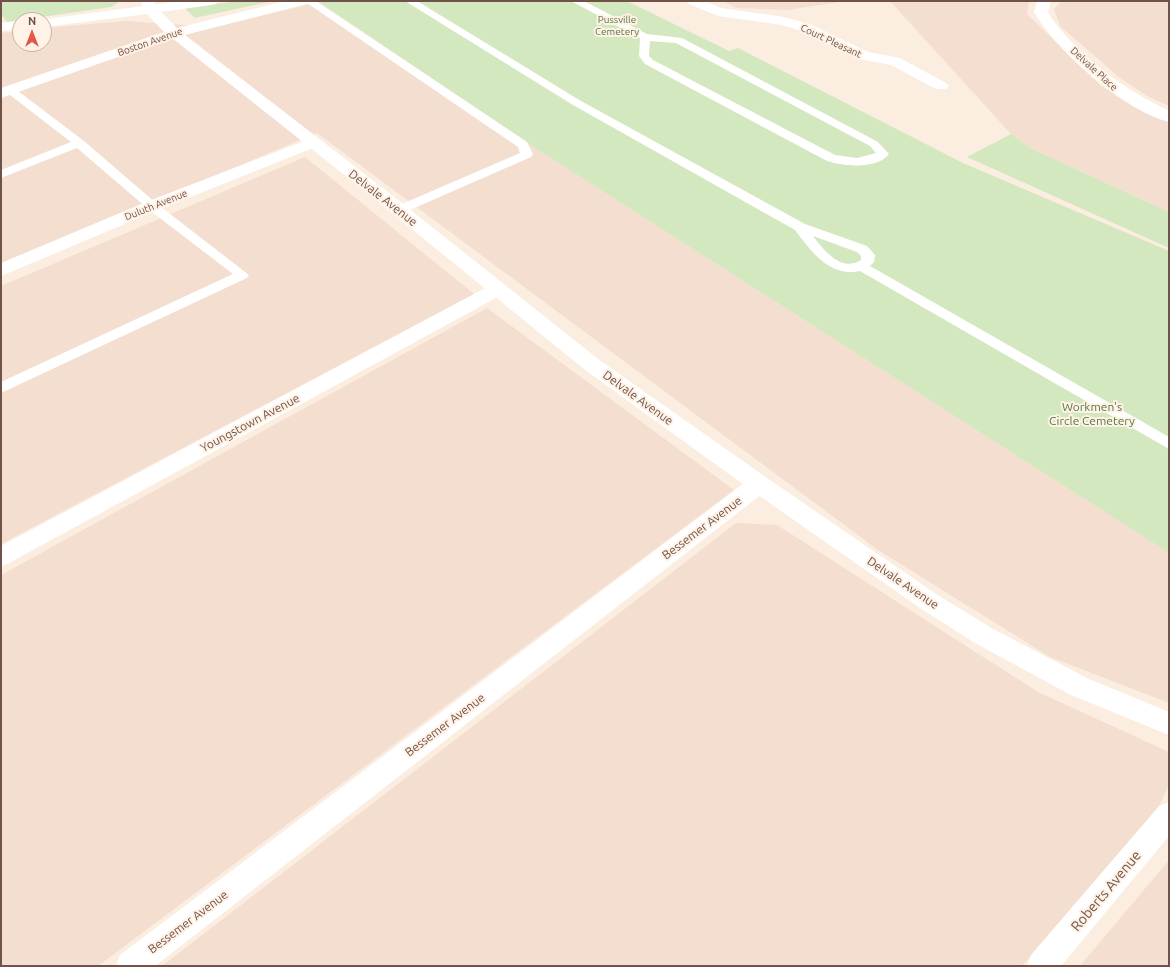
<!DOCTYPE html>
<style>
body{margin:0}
#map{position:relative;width:1170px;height:967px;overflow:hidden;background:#fbeee0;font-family:Ubuntu,sans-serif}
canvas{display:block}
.frame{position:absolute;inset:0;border:2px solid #715248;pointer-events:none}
.north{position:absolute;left:12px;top:12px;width:40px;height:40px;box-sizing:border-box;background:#fff2e6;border:1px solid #c6b2a7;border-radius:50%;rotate:0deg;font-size:11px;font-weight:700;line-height:16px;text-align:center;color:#715248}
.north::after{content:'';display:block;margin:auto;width:14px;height:18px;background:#e35847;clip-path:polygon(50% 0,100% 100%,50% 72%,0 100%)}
</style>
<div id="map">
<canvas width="1170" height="967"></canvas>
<div class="frame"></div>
<div class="north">N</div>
</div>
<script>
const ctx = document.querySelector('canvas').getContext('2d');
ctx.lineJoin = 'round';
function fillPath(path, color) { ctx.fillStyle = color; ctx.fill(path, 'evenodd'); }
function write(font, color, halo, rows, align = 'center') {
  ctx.font = font + ' Ubuntu,sans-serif'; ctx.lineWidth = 4; ctx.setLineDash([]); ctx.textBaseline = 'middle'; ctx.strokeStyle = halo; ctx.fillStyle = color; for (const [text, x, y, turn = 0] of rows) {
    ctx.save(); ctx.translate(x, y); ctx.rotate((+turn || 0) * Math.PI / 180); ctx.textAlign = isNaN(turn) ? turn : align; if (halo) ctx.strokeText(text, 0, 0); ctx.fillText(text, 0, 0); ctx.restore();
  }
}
const residential = new Path2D(`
 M 723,1 L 845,1 L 788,10 L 736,8 Z
 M 890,1 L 1029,1 L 1027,14 L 1100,85 L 1136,108 L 1169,122 L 1169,212 L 1030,148 L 1011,134 Z
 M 1062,1 L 1169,1 L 1169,106 L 1147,96 L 1120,78 L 1060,26 L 1054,9 Z
 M 319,2 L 535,148 L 1169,553 L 1169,703 L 1050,657 L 878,550 L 317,133 L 1,265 L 1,33 L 20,31 L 20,44 L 44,44 L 44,28 L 125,21 L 215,27 Z
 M 305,157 L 474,294 L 1,544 L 1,286 Z
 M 487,308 L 734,490 L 98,966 L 1,966 L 1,575 Z
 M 736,523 L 777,525 L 1038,692 L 1169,752 L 1169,785 L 1157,810 L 1022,966 L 162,966 Z
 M 1169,860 L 1169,966 L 1080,966 Z`);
const green = new Path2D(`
 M 1,1 L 121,1 L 111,7 L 7,22 L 1,14 Z
 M 237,1 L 273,1 L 195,18 L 185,8 Z
 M 330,1 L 627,1 L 729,51 L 738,48 L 963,163 L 1169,251 L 1169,553 L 535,148 L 319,2 Z
 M 1011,134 L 1030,148 L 1169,212 L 1169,248 L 967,157 Z`);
const service = new Path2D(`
 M 304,1 L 316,1 L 527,142 L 533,154 L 531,157 L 403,213 L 395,213 L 393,210 L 395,207 L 520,153 L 518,147 Z
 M 405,1 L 417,1 L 581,101 L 805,224 L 867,246 L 875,255 L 874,262 L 870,266 L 1169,437 L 1169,449 L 860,271 C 830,278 811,251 795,230 L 573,105 ZM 813,236 L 857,252 L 861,256 L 861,260 C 841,273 824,250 813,236 Z
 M 571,1 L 584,1 L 647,34 L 682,38 L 878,142 L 889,154 C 877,170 843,166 827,161 L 645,64 L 639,56 L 640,38 ZM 650,41 L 676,43 L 870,146 L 876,153 L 857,158 L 835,155 L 653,60 L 649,56 Z
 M 10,87 L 14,88 L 84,141 L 156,203 L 249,275 L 247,278 L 1,393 L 1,382 L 233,274 L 148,209 L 77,148 L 1,178 L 1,170 L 71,142 L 6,92 L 4,90 Z`);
const minor = new Path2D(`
 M 141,1 L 155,1 L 156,8 L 154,11 L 144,11 Z
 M 687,1 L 705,1 L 721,8 L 784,17 L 812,25 L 868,52 L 900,58 L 946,83 L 949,86 L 946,89 L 936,89 L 891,65 L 859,59 L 802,31 L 782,25 L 718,16 L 689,4 Z
 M 1037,1 L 1051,1 L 1048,12 L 1050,16 C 1080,58 1124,89 1169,111 L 1169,122 C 1126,111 1064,57 1039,20 L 1034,12 Z
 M 312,138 L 318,140 L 320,143 L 318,146 L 158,210 L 1,276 L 1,263 L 146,202 Z
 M 498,283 L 505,285 L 507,289 L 505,293 L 9,563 L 1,566 L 1,546 L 491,285 Z
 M 759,476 L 767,478 L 770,484 L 767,490 L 155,966 L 116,966 L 120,955 L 751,478 Z
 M 1169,802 L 1169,836 L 1061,966 L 1027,966 L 1031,955 L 1159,806 Z`);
const tertiary = new Path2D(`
 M 180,1 L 218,1 L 216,4 L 211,5 L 161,12 L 177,28 L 285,1 L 308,1 L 306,4 L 185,35 L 393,196 L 598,359 L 767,478 L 936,594 L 993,629 L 1089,679 L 1169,712 L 1169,735 L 1071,695 L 975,643 L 920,608 L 751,490 L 584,369 L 381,204 L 172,38 L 1,98 L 1,88 L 164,32 L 147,14 L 44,27 L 44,20 L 39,20 Z
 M 20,21 L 20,29 L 1,31 L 1,23 Z`);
const farParknames = [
 ["Pussville",617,20],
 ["Cemetery",617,32]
];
const farStreetnames = [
 ["Court Pleasant",831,41,25],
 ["Boston Avenue",150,42,-19],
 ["Delvale Place",1094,69,42],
 ["Duluth Avenue",156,205,-22]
];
const streetNames = [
 ["Delvale Avenue",383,198,38],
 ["Delvale Avenue",638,398,36],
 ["Youngstown Avenue",250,423,-28],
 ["Bessemer Avenue",702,528,-37],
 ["Delvale Avenue",903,583,34],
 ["Bessemer Avenue",445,725,-37],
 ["Bessemer Avenue",188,922,-37]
];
const parkNames = [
 ["Workmen's",1092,407],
 ["Circle Cemetery",1092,421]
];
const nearStreetnames = [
 ["Roberts Avenue",1106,891,-50]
];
fillPath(residential, '#f3decf');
fillPath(green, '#d4e8bf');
fillPath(service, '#fff');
fillPath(minor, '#fff');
fillPath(tertiary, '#fff');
write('10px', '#577741', '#fff2e6', farParknames);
write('10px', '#715248', '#fff2e6', farStreetnames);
write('12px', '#715248', '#fff2e6', streetNames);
write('12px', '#577741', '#fff2e6', parkNames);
write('14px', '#715248', '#fff2e6', nearStreetnames);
</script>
